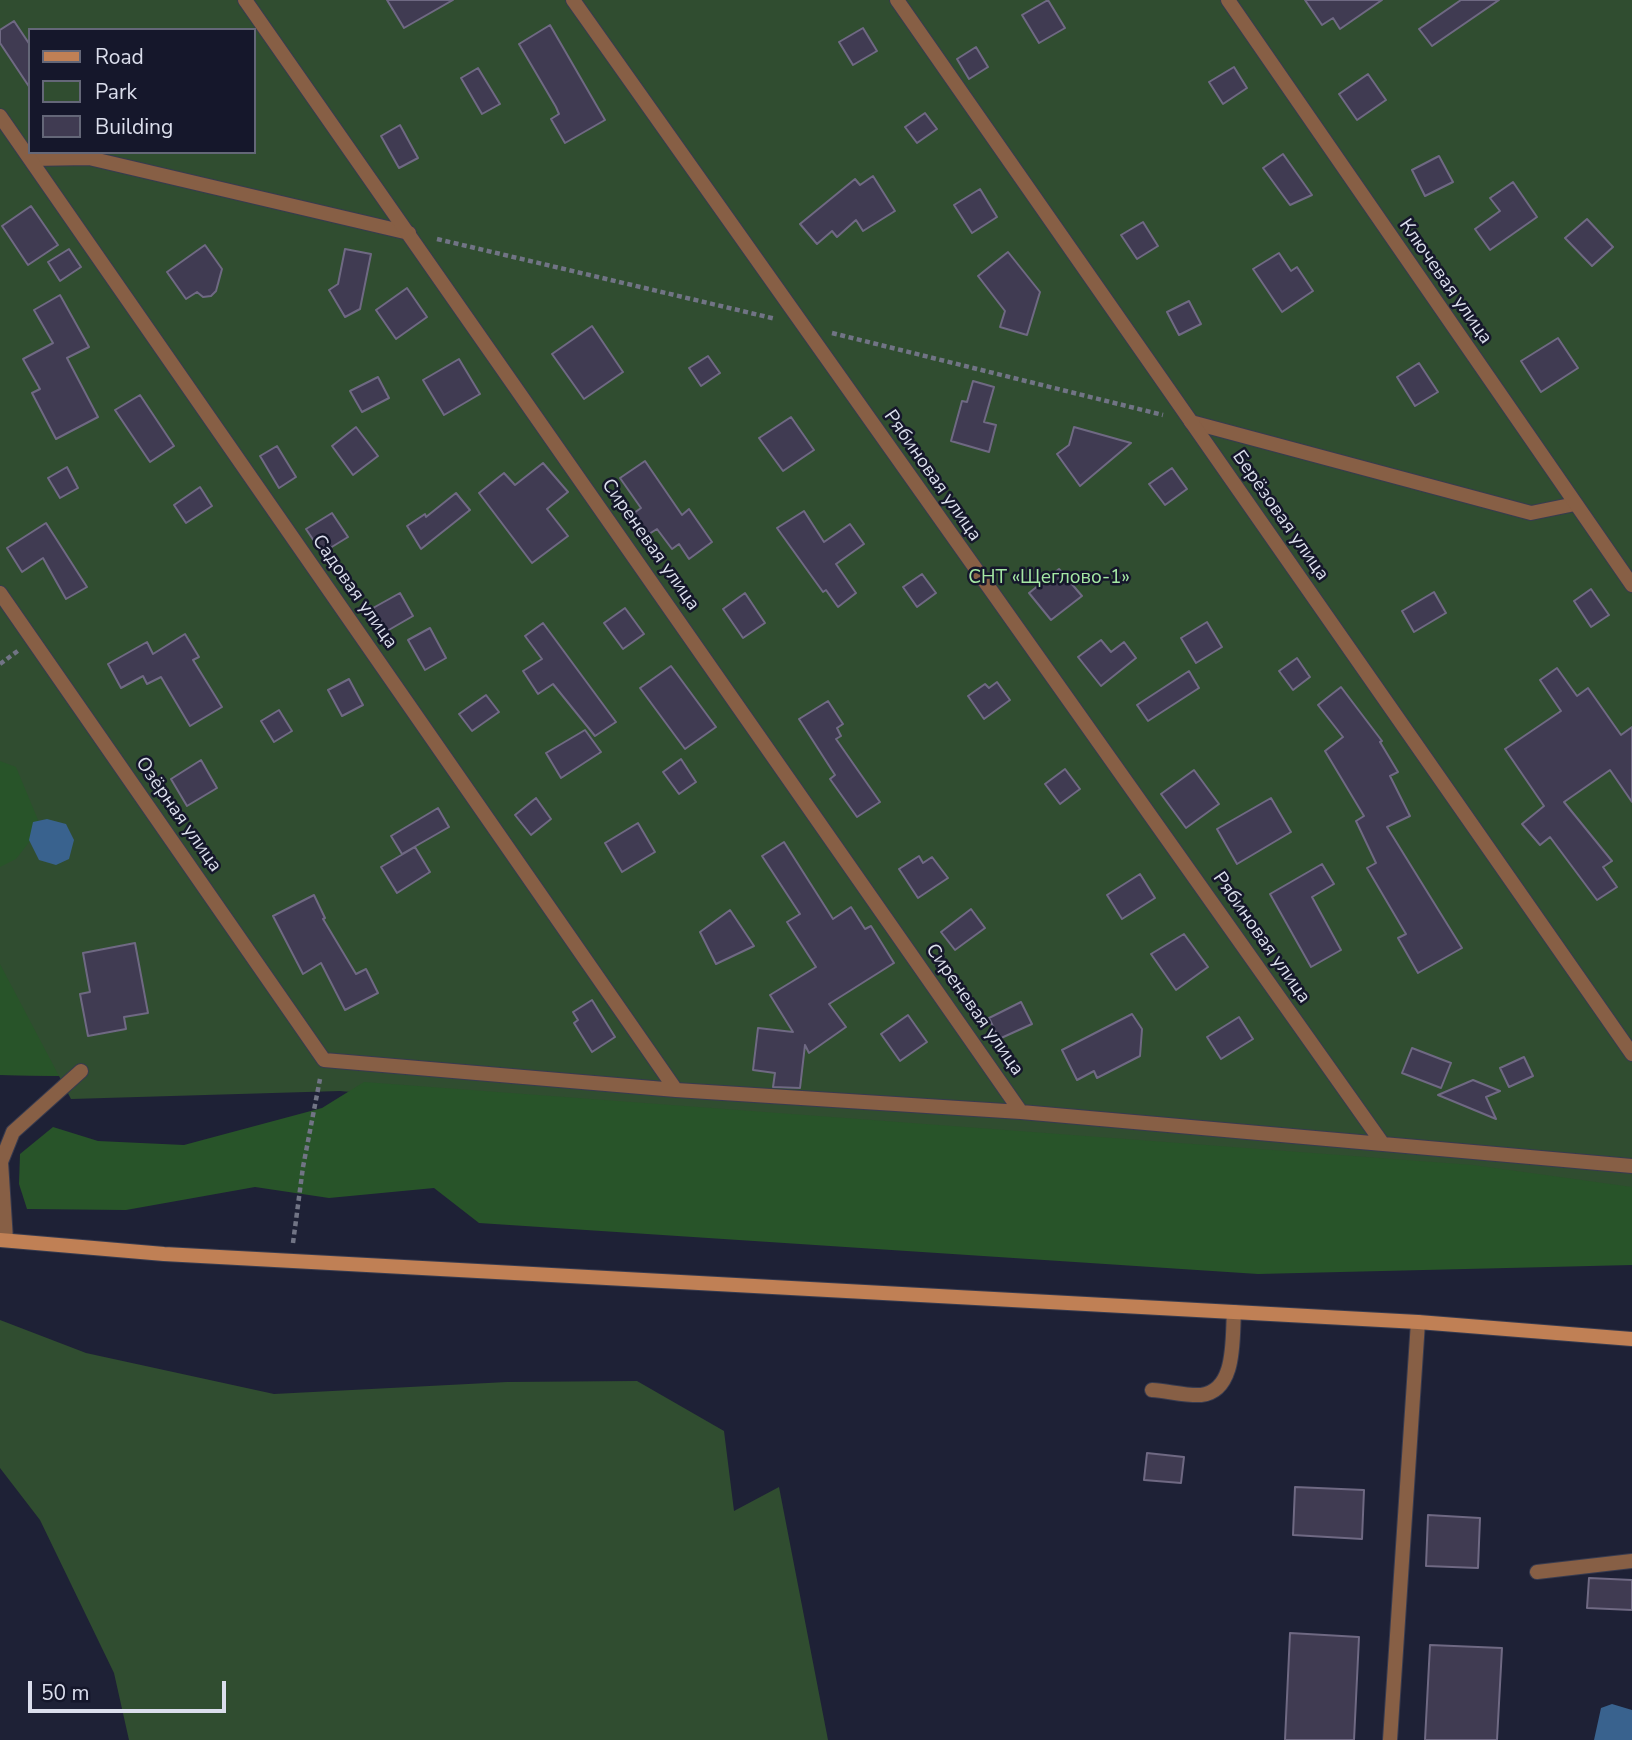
<!DOCTYPE html>
<meta charset="utf-8">
<style>
body{margin:0}
#map{position:relative;width:1632px;height:1740px;overflow:hidden;background:#1e2136;font-family:"Nunito Sans",sans-serif}
canvas{display:block}
.legend{position:absolute;left:28px;top:28px;width:228px;height:126px;box-sizing:border-box;background:#15172b;border:2px solid #646778;margin:0;padding:9px 12px;list-style:none;font-size:21px;color:#dbdeec}
.legend li{display:flex;align-items:center;gap:14px;height:35px}
.legend b{width:35px;border:2px solid #646778}
.scale{position:absolute;left:28px;top:1681px;width:198px;height:32px;box-sizing:border-box;border:4px solid #dbdeec;border-top:0;padding-left:9px;font-size:21px;line-height:24px;white-space:nowrap;color:#dbdeec;-webkit-text-stroke:5px #15172b;paint-order:stroke}
</style>
<div id="map">
<canvas width="1632" height="1740"></canvas>
<ul class="legend">
<li><b style="height:9px;background:#c08055"></b>Road</li>
<li><b style="height:19px;background:#304d30"></b>Park</li>
<li><b style="height:19px;background:#403b52"></b>Building</li>
</ul>
<div class="scale">50 m</div>
</div>
<script>
const ctx = document.querySelector('canvas').getContext('2d');
ctx.lineJoin = 'round';
function fillPath(path, color) { ctx.fillStyle = color; ctx.fill(path, 'evenodd'); }
function trace(path, color, width, dash) { ctx.strokeStyle = color; ctx.lineWidth = width; ctx.lineCap = dash ? 'butt' : 'round'; ctx.setLineDash(dash || []); ctx.stroke(path); }
function write(font, color, halo, rows, align = 'center') {
  ctx.font = font + ' "Nunito Sans",sans-serif'; ctx.lineWidth = 5; ctx.setLineDash([]); ctx.textBaseline = 'middle'; ctx.strokeStyle = halo; ctx.fillStyle = color; for (const [text, x, y, turn = 0] of rows) {
    ctx.save(); ctx.translate(x, y); ctx.rotate((+turn || 0) * Math.PI / 180); ctx.textAlign = isNaN(turn) ? turn : align; if (halo) ctx.strokeText(text, 0, 0); ctx.fillText(text, 0, 0); ctx.restore();
  }
}
const green = new Path2D(`
 M 0,0 L 1632,0 L 1632,1213 L 340,1091 L 71,1099 L 59,1076 L 0,1075 ZM 30,30 L 254,30 L 254,152 L 30,152 Z
 M 0,1320 L 86,1353 L 274,1394 L 507,1382 L 637,1381 L 724,1431 L 734,1511 L 779,1487 L 828,1740 L 129,1740 L 114,1673 L 40,1520 L 0,1468 Z`);
const forest = new Path2D(`
 M 0,761 L 16,767 L 41,827 L 16,859 L 0,867 Z
 M 0,964 L 59,1076 L 0,1075 Z
 M 364,1082 L 1473,1165 L 1632,1187 L 1632,1265 L 1258,1274 L 479,1223 L 434,1188 L 329,1198 L 255,1187 L 126,1210 L 27,1209 L 19,1184 L 20,1154 L 53,1127 L 98,1141 L 184,1145 L 322,1108 Z`);
const water = new Path2D(`
 M 47,819 L 66,824 L 74,840 L 69,859 L 56,865 L 39,860 L 29,840 L 33,822 Z
 M 1612,1704 L 1632,1710 L 1632,1740 L 1594,1740 L 1601,1708 Z`);
const building = new Path2D(`
 M 387,0 L 453,0 L 404,28 Z
 M 1048,0 L 1065,28 L 1039,43 L 1022,15 Z
 M 1305,0 L 1382,0 L 1340,29 L 1333,18 L 1322,25 Z
 M 1461,0 L 1499,0 L 1432,46 L 1419,29 Z
 M 14,21 L 30,45 L 30,88 L 0,43 L 0,30 Z
 M 550,25 L 605,120 L 565,143 L 551,119 L 559,114 L 556,107 L 519,44 Z
 M 863,28 L 877,51 L 853,65 L 839,42 Z
 M 976,47 L 988,67 L 969,79 L 957,59 Z
 M 1234,67 L 1247,88 L 1223,104 L 1209,82 Z
 M 478,68 L 500,104 L 482,114 L 461,78 Z
 M 1368,74 L 1386,100 L 1357,120 L 1339,94 Z
 M 925,113 L 937,129 L 917,143 L 905,127 Z
 M 400,125 L 418,158 L 399,168 L 381,136 Z
 M 1283,154 L 1312,195 L 1290,205 L 1263,168 Z
 M 1439,156 L 1453,182 L 1425,196 L 1412,170 Z
 M 873,176 L 895,211 L 863,231 L 856,220 L 837,237 L 832,231 L 817,244 L 800,224 L 855,179 L 860,185 Z
 M 1513,182 L 1537,217 L 1490,250 L 1475,229 L 1500,211 L 1490,198 Z
 M 980,189 L 997,217 L 972,233 L 954,205 Z
 M 31,206 L 58,245 L 28,265 L 2,226 Z
 M 1587,219 L 1613,247 L 1592,266 L 1565,238 Z
 M 1143,222 L 1158,246 L 1137,259 L 1121,235 Z
 M 205,245 L 222,269 L 216,291 L 211,296 L 203,297 L 197,292 L 186,299 L 167,272 Z
 M 69,249 L 81,267 L 60,281 L 48,262 Z
 M 345,249 L 371,254 L 360,309 L 345,317 L 329,290 L 338,284 Z
 M 1008,252 L 1040,292 L 1027,335 L 1000,327 L 1005,311 L 978,276 Z
 M 1279,253 L 1291,271 L 1297,267 L 1313,291 L 1282,312 L 1253,269 Z
 M 407,288 L 427,317 L 396,339 L 376,310 Z
 M 60,295 L 89,347 L 67,358 L 98,417 L 56,439 L 32,393 L 40,389 L 23,359 L 53,343 L 34,310 Z
 M 1189,301 L 1201,324 L 1179,335 L 1167,312 Z
 M 592,326 L 623,372 L 584,399 L 552,354 Z
 M 1558,338 L 1578,368 L 1541,392 L 1521,361 Z
 M 708,356 L 720,373 L 701,386 L 689,368 Z
 M 459,359 L 480,394 L 444,415 L 423,380 Z
 M 1419,363 L 1438,392 L 1415,406 L 1397,377 Z
 M 378,377 L 389,398 L 362,412 L 350,391 Z
 M 973,381 L 994,387 L 984,422 L 996,425 L 989,452 L 951,441 L 962,401 L 967,402 Z
 M 140,395 L 174,446 L 150,462 L 115,410 Z
 M 791,417 L 814,450 L 783,471 L 759,438 Z
 M 356,427 L 378,456 L 353,475 L 332,446 Z
 M 1074,427 L 1131,443 L 1080,486 L 1057,454 L 1069,445 Z
 M 277,446 L 296,477 L 279,488 L 260,456 Z
 M 645,461 L 682,515 L 689,509 L 712,542 L 689,559 L 679,544 L 672,549 L 657,529 L 641,539 L 627,518 L 641,508 L 620,478 Z
 M 543,463 L 568,492 L 547,509 L 568,536 L 532,563 L 479,493 L 504,473 L 515,485 Z
 M 67,467 L 78,488 L 60,498 L 48,478 Z
 M 1172,468 L 1187,489 L 1165,505 L 1149,484 Z
 M 200,487 L 212,506 L 186,523 L 174,505 Z
 M 456,493 L 470,510 L 421,549 L 407,526 L 425,514 L 426,517 Z
 M 804,511 L 824,542 L 850,524 L 864,544 L 836,564 L 856,593 L 838,607 L 826,590 L 823,592 L 777,528 Z
 M 332,513 L 348,537 L 322,553 L 306,529 Z
 M 46,523 L 87,587 L 66,599 L 43,558 L 22,572 L 7,548 Z
 M 1059,569 L 1082,596 L 1051,620 L 1029,593 Z
 M 922,574 L 936,593 L 917,607 L 903,587 Z
 M 1591,589 L 1609,615 L 1591,627 L 1574,601 Z
 M 1434,592 L 1446,613 L 1414,632 L 1402,611 Z
 M 400,593 L 413,616 L 387,631 L 373,608 Z
 M 745,593 L 765,623 L 743,638 L 723,609 Z
 M 625,608 L 644,634 L 623,649 L 604,623 Z
 M 1207,622 L 1222,647 L 1196,663 L 1181,638 Z
 M 543,623 L 616,722 L 595,736 L 553,684 L 538,694 L 523,671 L 542,659 L 525,636 Z
 M 430,628 L 446,658 L 425,670 L 408,640 Z
 M 185,634 L 199,657 L 193,660 L 222,707 L 190,726 L 161,677 L 147,684 L 143,676 L 121,688 L 108,664 L 147,642 L 153,654 Z
 M 1101,640 L 1111,652 L 1124,642 L 1136,658 L 1101,686 L 1078,657 Z
 M 1297,658 L 1310,677 L 1293,690 L 1279,671 Z
 M 671,666 L 716,727 L 685,749 L 640,688 Z
 M 1557,668 L 1577,696 L 1588,688 L 1621,735 L 1632,727 L 1632,802 L 1610,770 L 1564,802 L 1612,861 L 1603,867 L 1617,887 L 1597,900 L 1550,837 L 1540,845 L 1522,824 L 1544,806 L 1505,749 L 1561,711 L 1540,680 Z
 M 1189,671 L 1199,688 L 1148,721 L 1137,705 Z
 M 349,679 L 363,705 L 342,716 L 328,690 Z
 M 997,682 L 1010,700 L 984,719 L 968,696 L 985,684 L 989,688 Z
 M 1341,687 L 1382,741 L 1380,742 L 1398,772 L 1390,776 L 1410,816 L 1387,827 L 1462,948 L 1418,973 L 1398,938 L 1406,934 L 1367,868 L 1376,863 L 1356,821 L 1364,816 L 1325,751 L 1343,737 L 1318,705 Z
 M 486,695 L 499,712 L 472,731 L 459,714 Z
 M 828,701 L 843,724 L 837,728 L 841,736 L 836,739 L 880,802 L 857,817 L 830,779 L 835,775 L 799,719 Z
 M 279,710 L 292,731 L 274,742 L 261,721 Z
 M 585,730 L 601,752 L 561,778 L 546,753 Z
 M 681,759 L 696,782 L 679,794 L 663,772 Z
 M 201,760 L 217,788 L 187,806 L 171,779 Z
 M 1065,769 L 1080,789 L 1060,804 L 1045,784 Z
 M 1194,770 L 1219,804 L 1186,828 L 1161,794 Z
 M 536,798 L 551,819 L 531,835 L 515,815 Z
 M 1271,798 L 1291,832 L 1237,864 L 1217,829 Z
 M 438,808 L 449,827 L 402,854 L 391,836 Z
 M 638,823 L 655,852 L 622,872 L 605,843 Z
 M 784,842 L 833,919 L 851,907 L 865,929 L 871,926 L 894,963 L 829,1004 L 846,1027 L 809,1053 L 805,1045 L 800,1088 L 773,1087 L 775,1073 L 753,1070 L 758,1028 L 793,1032 L 770,995 L 816,967 L 787,922 L 800,914 L 762,856 Z
 M 415,847 L 430,872 L 397,893 L 381,867 Z
 M 919,856 L 923,863 L 932,857 L 948,878 L 918,898 L 899,869 Z
 M 1322,864 L 1334,884 L 1312,897 L 1341,950 L 1311,967 L 1270,894 Z
 M 1140,874 L 1155,898 L 1122,919 L 1107,895 Z
 M 314,895 L 325,918 L 323,919 L 356,974 L 366,969 L 378,993 L 345,1010 L 321,963 L 303,974 L 273,916 Z
 M 971,909 L 985,928 L 955,950 L 941,932 Z
 M 730,910 L 754,946 L 716,964 L 700,932 Z
 M 1184,934 L 1208,967 L 1176,990 L 1151,954 Z
 M 135,943 L 148,1013 L 124,1017 L 126,1029 L 88,1036 L 80,994 L 90,992 L 83,953 Z
 M 592,1000 L 615,1037 L 592,1052 L 574,1023 L 578,1020 L 573,1012 Z
 M 1021,1002 L 1032,1024 L 999,1039 L 989,1018 Z
 M 1132,1014 L 1142,1029 L 1140,1056 L 1097,1078 L 1094,1071 L 1077,1080 L 1062,1050 Z
 M 908,1015 L 927,1042 L 900,1061 L 881,1034 Z
 M 1239,1017 L 1253,1039 L 1221,1059 L 1207,1037 Z
 M 1412,1048 L 1451,1063 L 1441,1088 L 1402,1073 Z
 M 1524,1057 L 1533,1076 L 1509,1087 L 1500,1068 Z
 M 1473,1080 L 1500,1091 L 1486,1097 L 1496,1119 L 1438,1095 Z
 M 1147,1453 L 1184,1457 L 1181,1483 L 1144,1480 Z
 M 1295,1487 L 1364,1490 L 1362,1539 L 1293,1535 Z
 M 1428,1515 L 1480,1518 L 1478,1568 L 1426,1566 Z
 M 1589,1578 L 1632,1580 L 1632,1610 L 1587,1608 Z
 M 1290,1633 L 1359,1637 L 1354,1740 L 1285,1740 Z
 M 1430,1645 L 1502,1648 L 1497,1740 L 1425,1740 Z`);
const path = new Path2D(`
 M 437,239 L 776,319
 M 832,333 L 1163,415
 M 0,664 L 19,650
 M 293,1243 L 303,1167 L 320,1079`);
const lane = new Path2D(`
 M 31,159 L 89,158 L 409,233
 M 1191,422 L 1531,513 L 1575,504
 M 6,1240 L 1,1162 L 13,1132 L 81,1071
 M 1152,1390 C 1168,1391 1186,1396 1201,1395 C 1237,1391 1232,1337 1234,1312
 M 1537,1572 L 1632,1561
 M 1390,1740 L 1418,1322`);
const street = new Path2D(`
 M 245,0 L 1021,1112
 M 573,0 L 1383,1144
 M 897,0 L 1632,1054
 M 1228,0 L 1632,585
 M 0,116 L 676,1090
 M 0,593 L 324,1060 L 676,1090 L 1021,1112 L 1632,1166`);
const secondary = new Path2D(`
 M 0,1240 L 164,1254 L 1418,1322 L 1632,1339`);
const streetNames = [
 ["Ключевая улица",1445,282,55],
 ["Рябиновая улица",932,476,55],
 ["Берёзовая улица",1280,516,55],
 ["Сиреневая улица",650,545,55],
 ["Садовая улица",354,592,55],
 ["Озёрная улица",178,815,55],
 ["Рябиновая улица",1261,938,55],
 ["Сиреневая улица",974,1010,55]
];
const parkNames = [
 ["СНТ «Щеглово-1»",1049,578]
];
fillPath(green, '#304d30');
fillPath(forest, '#285429');
fillPath(water, '#39628e');
fillPath(building, '#403b52');
trace(building, '#6f6983', 2);
trace(lane, '#383b4f', 16);
trace(street, '#383b4f', 16);
trace(secondary, '#383b4f', 16);
trace(path, '#717485', 4.5, [5, 3.5]);
trace(lane, '#875f45', 14);
trace(street, '#875f45', 14);
trace(secondary, '#c08055', 14);
write('19px', '#dbdeec', '#15172b', streetNames);
write('19px', '#a5e8a4', '#15172b', parkNames);
</script>
